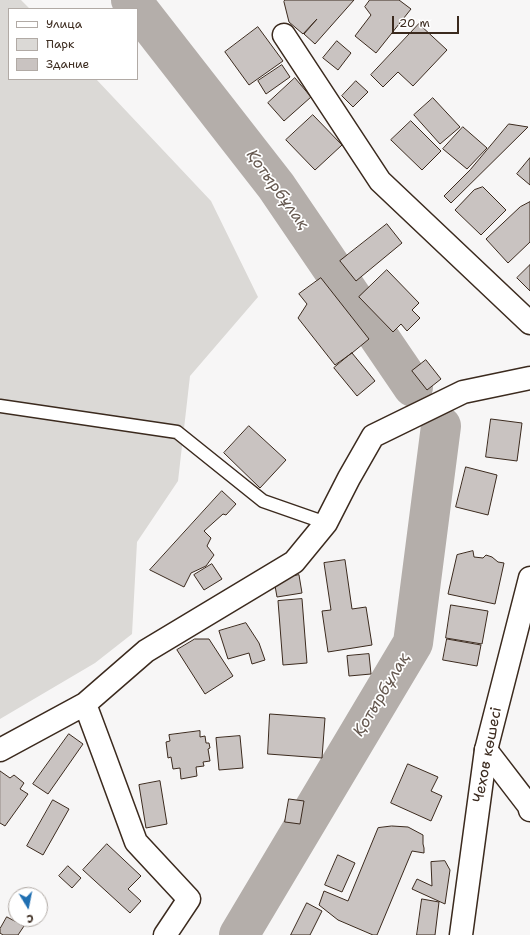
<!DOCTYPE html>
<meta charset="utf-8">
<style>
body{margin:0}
#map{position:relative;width:530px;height:935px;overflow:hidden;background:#f7f6f6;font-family:"Shantell Sans",sans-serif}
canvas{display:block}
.legend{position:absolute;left:8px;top:8px;width:130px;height:72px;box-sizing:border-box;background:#fff;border:1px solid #b1aaa5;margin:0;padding:5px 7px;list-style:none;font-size:12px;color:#3b2a1e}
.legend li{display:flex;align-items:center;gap:8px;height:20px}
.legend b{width:20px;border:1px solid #b1aaa5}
.north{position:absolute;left:8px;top:887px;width:40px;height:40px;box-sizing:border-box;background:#fff;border:1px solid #b1aaa5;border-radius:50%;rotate:170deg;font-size:11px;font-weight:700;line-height:16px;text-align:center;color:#3b2a1e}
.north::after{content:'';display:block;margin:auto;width:14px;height:18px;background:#1f6fb2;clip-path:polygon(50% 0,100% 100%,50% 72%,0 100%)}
.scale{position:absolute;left:392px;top:16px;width:67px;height:18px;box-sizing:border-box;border:2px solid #3b2a1e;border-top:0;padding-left:5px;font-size:12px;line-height:14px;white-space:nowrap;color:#3b2a1e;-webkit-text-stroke:3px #fff;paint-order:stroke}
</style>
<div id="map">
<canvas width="530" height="935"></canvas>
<ul class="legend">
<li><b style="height:5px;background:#fff"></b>Улица</li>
<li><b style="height:11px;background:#dbd9d6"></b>Парк</li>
<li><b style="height:11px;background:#c9c3c1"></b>Здание</li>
</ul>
<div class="north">С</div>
<div class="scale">20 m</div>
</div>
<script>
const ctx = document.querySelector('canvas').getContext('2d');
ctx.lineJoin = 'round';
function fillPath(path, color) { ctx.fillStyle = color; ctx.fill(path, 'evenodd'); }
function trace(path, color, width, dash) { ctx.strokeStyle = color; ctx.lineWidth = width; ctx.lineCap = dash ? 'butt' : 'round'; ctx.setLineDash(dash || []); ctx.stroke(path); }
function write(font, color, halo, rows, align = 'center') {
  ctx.font = font + ' "Shantell Sans",sans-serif'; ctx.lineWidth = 3.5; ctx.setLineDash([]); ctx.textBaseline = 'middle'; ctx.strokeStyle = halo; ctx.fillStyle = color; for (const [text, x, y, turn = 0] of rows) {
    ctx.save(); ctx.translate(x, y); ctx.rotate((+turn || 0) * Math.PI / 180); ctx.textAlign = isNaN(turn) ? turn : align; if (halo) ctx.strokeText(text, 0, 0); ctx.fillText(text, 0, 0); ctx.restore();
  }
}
const green = new Path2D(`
 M 0,0 L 21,0 L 30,9 L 9,9 L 9,79 L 96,79 L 211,201 L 258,297 L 190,376 L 178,481 L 137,542 L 132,634 L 95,663 L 0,719 Z`);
const river = new Path2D(`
 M 131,0 L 276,186 L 413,387
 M 239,935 L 413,643 L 441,426`);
const building = new Path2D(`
 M 285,0 L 354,0 L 315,44 L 304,34 L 317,19 L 303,34 L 289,22 L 284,2 Z
 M 370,0 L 399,0 L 411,9 L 376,53 L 355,36 L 371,15 L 365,7 Z
 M 419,24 L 447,50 L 413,86 L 398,72 L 383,87 L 371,75 Z
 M 258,27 L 283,61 L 249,85 L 225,52 Z
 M 337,41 L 351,53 L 338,70 L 323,58 Z
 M 282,65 L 290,77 L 266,94 L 258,81 Z
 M 295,78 L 311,97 L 284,121 L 268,103 Z
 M 356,81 L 368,92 L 353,107 L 342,96 Z
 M 433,98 L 460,127 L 440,144 L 414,115 Z
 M 313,115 L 342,145 L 315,170 L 286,140 Z
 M 411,121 L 441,151 L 422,170 L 391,140 Z
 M 509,124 L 528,127 L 451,203 L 444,196 L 470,170 Z
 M 463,127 L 487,148 L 467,169 L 443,149 Z
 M 530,158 L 530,185 L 517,174 Z
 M 483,187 L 506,210 L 481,235 L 455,210 L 474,190 Z
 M 530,202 L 530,242 L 508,263 L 486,239 L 520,207 Z
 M 387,224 L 402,243 L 356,281 L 340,261 Z
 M 530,265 L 530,291 L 517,278 Z
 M 387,270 L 419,303 L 412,310 L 420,318 L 407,331 L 401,324 L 393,332 L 359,297 Z
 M 321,278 L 369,339 L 352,353 L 335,365 L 298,318 L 307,304 L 299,294 Z
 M 352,353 L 375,381 L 357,396 L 334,368 Z
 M 426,360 L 441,379 L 427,390 L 412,371 Z
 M 491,419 L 522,423 L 517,461 L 486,457 Z
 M 249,426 L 286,460 L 260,488 L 224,453 Z
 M 466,467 L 497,475 L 488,515 L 456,507 Z
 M 222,491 L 236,504 L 226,515 L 223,514 L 204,531 L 211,538 L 207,546 L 214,555 L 206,566 L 191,573 L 184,587 L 150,570 Z
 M 473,551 L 474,557 L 483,558 L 486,555 L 492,557 L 498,562 L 504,563 L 495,604 L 448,594 L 457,555 Z
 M 345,560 L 352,609 L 366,607 L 372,645 L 328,652 L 322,611 L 331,610 L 324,563 Z
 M 212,564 L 222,579 L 204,590 L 194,575 Z
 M 299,575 L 302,593 L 277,597 L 274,580 Z
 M 302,599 L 307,663 L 283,665 L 278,601 Z
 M 451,605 L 488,611 L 482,644 L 446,638 Z
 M 246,623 L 259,643 L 265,660 L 252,664 L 249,653 L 228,659 L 219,631 Z
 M 195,639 L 209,639 L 233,676 L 205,694 L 177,650 Z
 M 447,639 L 481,645 L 477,666 L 443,660 Z
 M 369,654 L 371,674 L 349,676 L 347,656 Z
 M 270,714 L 325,718 L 322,758 L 268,754 Z
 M 200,731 L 200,737 L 205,736 L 206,743 L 209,743 L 210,748 L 208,749 L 210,761 L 203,762 L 204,766 L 196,767 L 197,776 L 181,779 L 180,768 L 173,769 L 171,757 L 168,758 L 166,742 L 170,741 L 169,735 Z
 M 69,734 L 83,744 L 48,794 L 33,784 Z
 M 240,736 L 243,768 L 219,770 L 216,738 Z
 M 408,764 L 438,777 L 431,791 L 442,796 L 431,821 L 391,803 Z
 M 0,771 L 10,778 L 14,775 L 24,783 L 20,789 L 28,794 L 5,826 L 0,823 Z
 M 160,781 L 167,824 L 146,828 L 139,785 Z
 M 289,799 L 304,801 L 300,824 L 285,822 Z
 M 53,800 L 69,809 L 43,855 L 27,846 Z
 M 392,826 L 408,827 L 423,835 L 423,844 L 424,848 L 424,853 L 412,851 L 377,935 L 373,935 L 338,920 L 319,905 L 324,891 L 348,901 L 378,828 Z
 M 107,844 L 141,876 L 128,889 L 141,901 L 130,913 L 83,870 Z
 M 338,855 L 355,863 L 342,892 L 325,885 Z
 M 445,861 L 450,870 L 445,904 L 412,889 L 417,879 L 432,886 L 431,862 Z
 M 68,866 L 81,878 L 72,888 L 59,876 Z
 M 422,899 L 439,902 L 435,935 L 417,935 Z
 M 307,903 L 322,911 L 310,935 L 291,935 Z
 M 7,917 L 24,926 L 18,935 L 3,935 L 0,933 L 0,929 Z`);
const lane = new Path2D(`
 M 0,406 L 177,432 L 263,501 L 326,523`);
const street = new Path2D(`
 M 284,35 L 380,181 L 530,323
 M 85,704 L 104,755 L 136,842 L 189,899 L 165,935
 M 0,750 L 85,704 L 146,651 L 294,562 L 326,523 L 349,478 L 373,436 L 463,392 L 530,378
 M 486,750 L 529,806 L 530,810`);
const secondary = new Path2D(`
 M 461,935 L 486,750 L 530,578`);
const streetNames = [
 ["Чехов көшесі",488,755,-79]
];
const waterNames = [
 ["Қотырбұлақ",277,190,54],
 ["Қотырбұлақ",382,695,-59]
];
fillPath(green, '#dbd9d6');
trace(river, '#b4aeaa', 40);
fillPath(building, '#c9c3c1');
trace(building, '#3b2a1e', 1);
trace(lane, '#3b2a1e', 15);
trace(street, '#3b2a1e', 25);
trace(secondary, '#3b2a1e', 25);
trace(lane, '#fff', 12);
trace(street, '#fff', 22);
trace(secondary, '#fff', 22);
write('15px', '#3b2a1e', '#fff', streetNames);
write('italic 16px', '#65584f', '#fff', waterNames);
</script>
